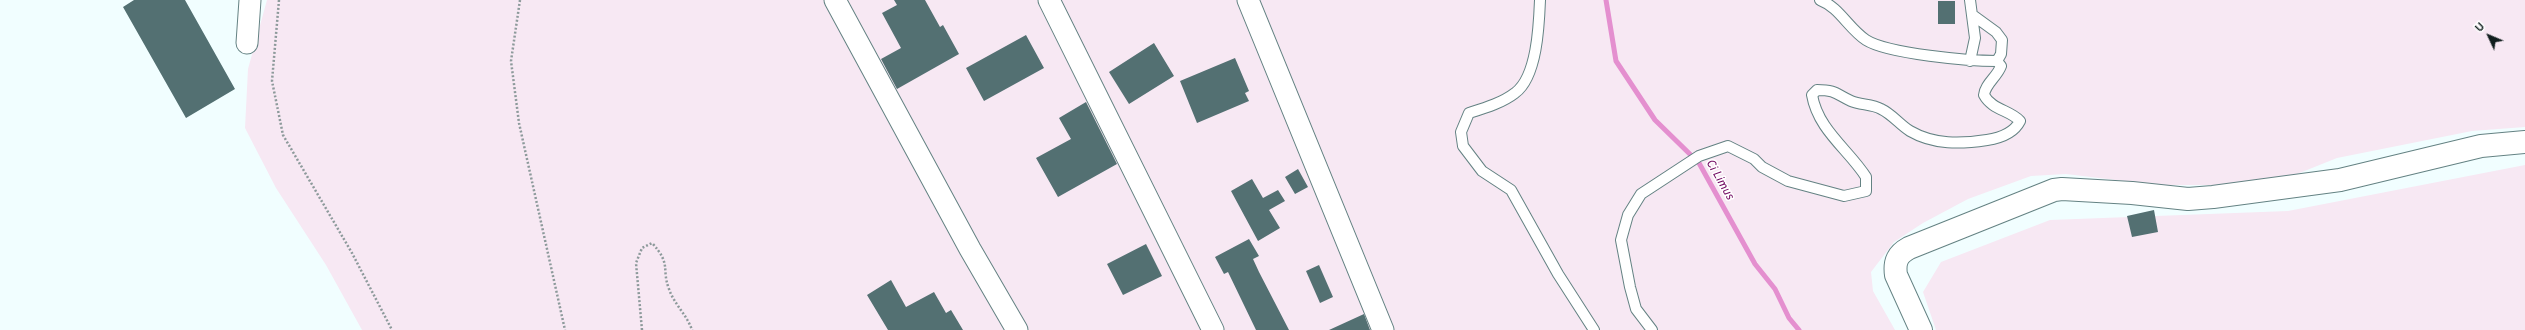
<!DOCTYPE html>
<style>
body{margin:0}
#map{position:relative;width:2525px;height:330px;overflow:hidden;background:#f1feff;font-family:Overpass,sans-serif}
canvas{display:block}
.north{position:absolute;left:2469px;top:16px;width:40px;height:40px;-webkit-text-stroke:3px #fff;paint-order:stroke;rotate:314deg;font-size:11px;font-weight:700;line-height:16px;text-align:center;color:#111e1e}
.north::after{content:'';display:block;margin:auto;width:14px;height:18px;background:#111e1e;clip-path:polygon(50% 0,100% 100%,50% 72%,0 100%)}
</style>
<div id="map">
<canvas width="2525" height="330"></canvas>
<div class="north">U</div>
</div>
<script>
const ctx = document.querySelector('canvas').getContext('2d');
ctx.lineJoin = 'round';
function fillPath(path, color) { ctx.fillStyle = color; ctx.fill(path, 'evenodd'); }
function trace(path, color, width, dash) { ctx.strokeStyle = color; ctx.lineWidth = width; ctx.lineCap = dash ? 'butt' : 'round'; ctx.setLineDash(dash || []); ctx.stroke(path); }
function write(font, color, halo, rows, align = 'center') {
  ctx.font = font + ' Overpass,sans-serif'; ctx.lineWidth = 3; ctx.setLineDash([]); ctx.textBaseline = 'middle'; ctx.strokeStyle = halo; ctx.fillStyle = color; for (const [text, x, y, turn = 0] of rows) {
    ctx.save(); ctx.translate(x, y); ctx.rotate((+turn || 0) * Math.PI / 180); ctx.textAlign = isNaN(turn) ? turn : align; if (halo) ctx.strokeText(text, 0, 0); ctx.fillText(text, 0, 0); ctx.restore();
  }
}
const green = new Path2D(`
 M 267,0 L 2525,0 L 2525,127 L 2472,131 L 2337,158 L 2297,174 L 2241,185 L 2157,185 L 2066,174 L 2031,176 L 1968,199 L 1923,223 L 1894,242 L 1871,272 L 1873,291 L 1895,330 L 362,330 L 326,265 L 276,188 L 245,128 L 248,69 Z
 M 2525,165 L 2525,330 L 1936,330 L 1923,292 L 1941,262 L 2050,220 L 2288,211 Z`);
const stream = new Path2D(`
 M 1606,0 L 1616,61 L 1655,120 L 1699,163 L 1755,264 L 1775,289 L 1789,318 L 1799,330`);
const building = new Path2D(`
 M 134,0 L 185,0 L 235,89 L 186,118 L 123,7 Z
 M 894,0 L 925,0 L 940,27 L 943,25 L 959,54 L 897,89 L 881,59 L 901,48 L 882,13 L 897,5 Z
 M 1938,1 L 1955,1 L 1955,24 L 1938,24 Z
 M 1026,35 L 1044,68 L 984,101 L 966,68 Z
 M 1154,43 L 1174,76 L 1129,104 L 1109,72 Z
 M 1235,58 L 1249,91 L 1245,93 L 1249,101 L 1197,123 L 1180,81 Z
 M 1086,102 L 1117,164 L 1058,197 L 1036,158 L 1071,139 L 1059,118 Z
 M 1298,169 L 1308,187 L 1295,194 L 1285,177 Z
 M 1252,179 L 1263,198 L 1278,190 L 1285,201 L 1269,210 L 1280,228 L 1258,241 L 1231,191 Z
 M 2154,210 L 2158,232 L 2132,237 L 2127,216 Z
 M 1249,239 L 1259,256 L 1253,259 L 1259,272 L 1289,330 L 1256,330 L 1228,272 L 1224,274 L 1215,257 Z
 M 1146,244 L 1162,276 L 1123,295 L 1107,264 Z
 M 1319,265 L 1333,297 L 1320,303 L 1306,271 Z
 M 891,280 L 906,307 L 934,292 L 946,313 L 951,310 L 963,330 L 888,330 L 867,295 Z
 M 1364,314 L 1370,330 L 1329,330 Z`);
const path = new Path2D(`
 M 279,0 L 272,81 L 283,135 L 352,253 L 392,330
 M 520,0 L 511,61 L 519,123 L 565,330
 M 642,330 L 636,263 L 642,248 L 652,243 C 672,265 661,268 669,289 C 674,304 687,315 692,330`);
const service = new Path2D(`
 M 1540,0 C 1539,26 1537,77 1515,93 C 1502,103 1485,108 1469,113 L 1461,132 L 1463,146 L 1482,171 L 1511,190 L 1558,274 L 1594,330
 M 1974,16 L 1996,32 L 2002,40 L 2001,54 L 1997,61
 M 1970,61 L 1975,38 L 1970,0
 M 1652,330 L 1636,309 L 1630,287 L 1621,240 L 1628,215 L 1641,194 L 1699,156 L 1728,146 L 1754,159 L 1762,167 L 1788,181 L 1844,196 L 1866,191 L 1866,177 C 1849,150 1818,130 1812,95 L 1817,90 C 1836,90 1836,94 1851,101 C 1860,105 1872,104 1881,109 C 1892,114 1900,125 1910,131 C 1934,145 1961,144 1987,140 C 2000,138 2014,133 2020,121 C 2010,110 1992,110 1984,95 C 1985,84 1997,77 2001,66 L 1997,61 C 1970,61 1888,54 1866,40 C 1849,29 1839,7 1820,0`);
const minor = new Path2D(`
 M 835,0 L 970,249 L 1017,330
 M 1049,0 L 1213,330
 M 1248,0 L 1383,330
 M 247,43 L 250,0`);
const tertiary = new Path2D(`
 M 1921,330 L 1896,275 C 1894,261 1898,254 1909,248 L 2054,190 L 2062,189 L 2132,193 L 2188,199 L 2213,197 L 2340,180 L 2481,146 L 2525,142`);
const waterNames = [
 ["Ci Limus",1719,180,60]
];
fillPath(green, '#f7e8f3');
trace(stream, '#e48fcf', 5);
fillPath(building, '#537072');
trace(service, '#648283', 12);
trace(minor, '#648283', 23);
trace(tertiary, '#648283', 24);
trace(path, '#8d9a9b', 2.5, [2, 2]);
trace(service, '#fff', 10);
trace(minor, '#fff', 21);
trace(tertiary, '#fff', 22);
write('italic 12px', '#700760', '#fff', waterNames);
</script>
